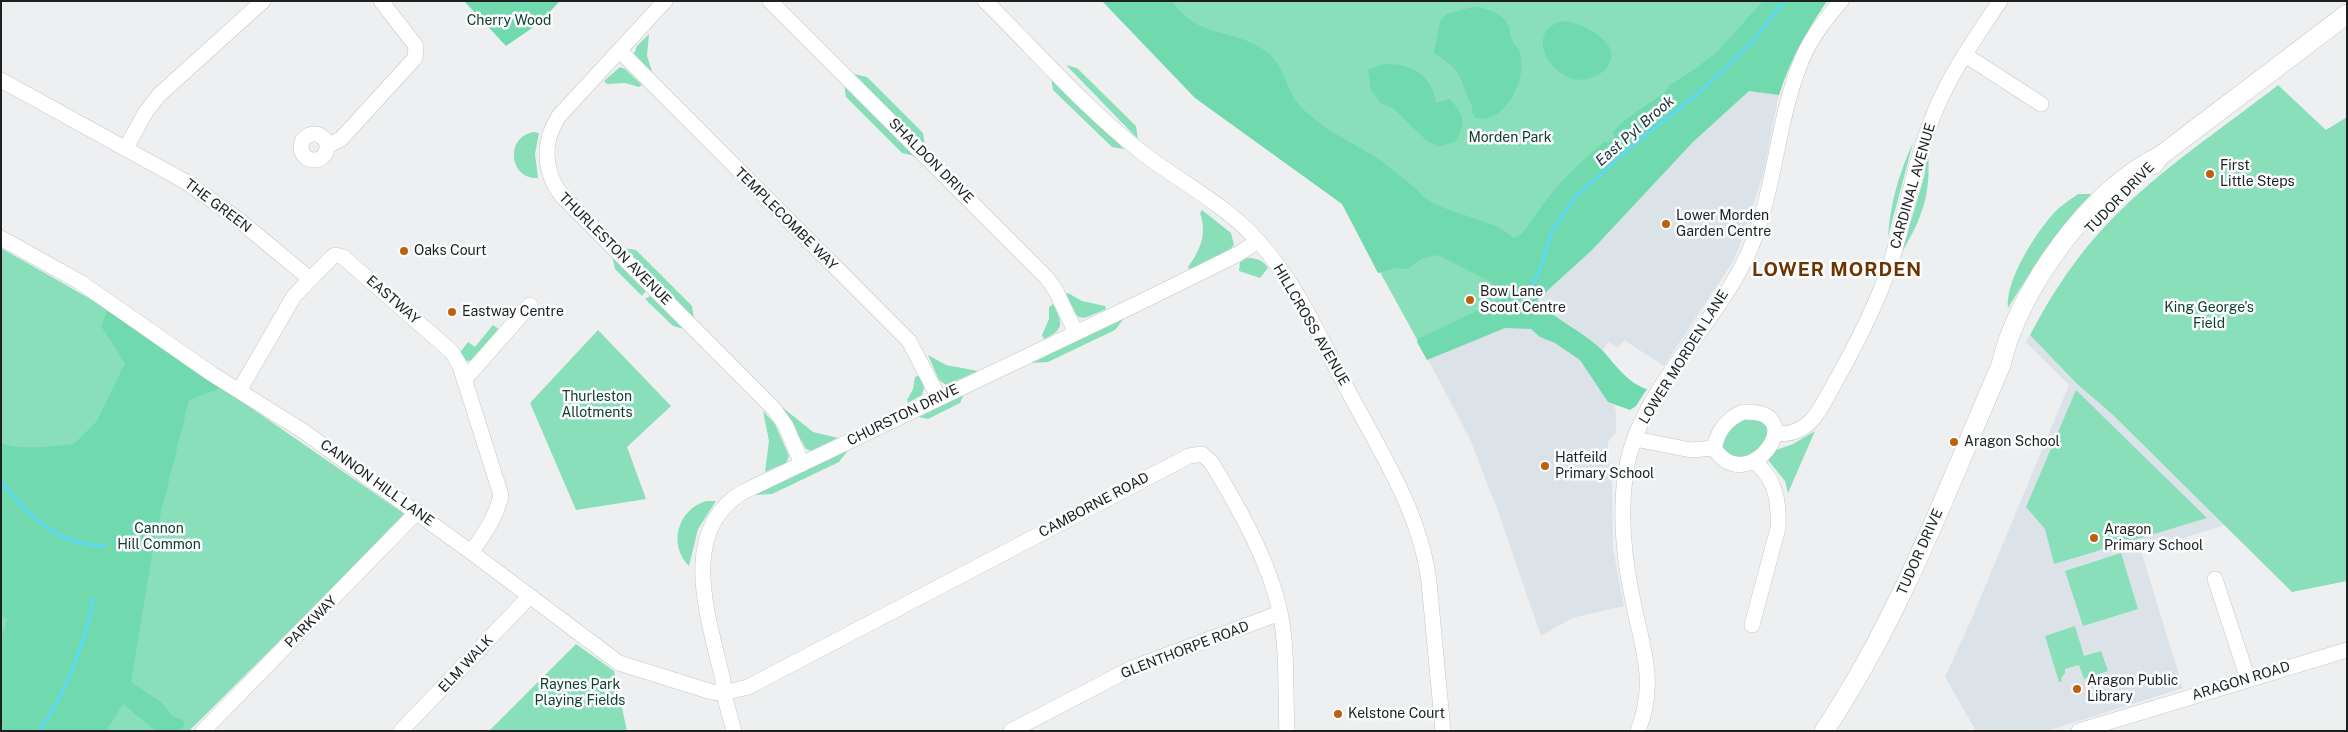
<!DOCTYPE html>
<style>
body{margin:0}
#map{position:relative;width:2348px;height:732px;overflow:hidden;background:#eeeff1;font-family:"Public Sans",sans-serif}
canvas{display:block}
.frame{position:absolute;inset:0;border:2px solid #1e1f1f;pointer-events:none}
</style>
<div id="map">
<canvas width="2348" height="732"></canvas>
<div class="frame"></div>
</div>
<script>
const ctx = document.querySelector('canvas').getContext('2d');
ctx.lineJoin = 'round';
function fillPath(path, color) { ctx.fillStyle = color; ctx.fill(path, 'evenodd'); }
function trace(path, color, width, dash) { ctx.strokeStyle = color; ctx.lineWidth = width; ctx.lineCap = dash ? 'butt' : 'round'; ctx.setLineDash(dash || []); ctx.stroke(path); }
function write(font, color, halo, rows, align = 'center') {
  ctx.font = font + ' "Public Sans",sans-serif'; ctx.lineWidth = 5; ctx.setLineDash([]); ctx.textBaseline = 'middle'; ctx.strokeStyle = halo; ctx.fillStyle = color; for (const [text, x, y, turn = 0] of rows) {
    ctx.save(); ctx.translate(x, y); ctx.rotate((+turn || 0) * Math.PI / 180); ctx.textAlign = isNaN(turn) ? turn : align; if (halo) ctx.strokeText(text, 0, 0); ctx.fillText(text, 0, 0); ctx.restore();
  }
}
const built = new Path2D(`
 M 1749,90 L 1779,94 L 1763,174 L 1742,239 L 1734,260 L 1664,366 L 1624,340 L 1618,348 L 1608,342 L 1602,352 L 1535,301 L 1693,141 Z
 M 1515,310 L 1587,363 L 1605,388 L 1615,407 L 1616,414 L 1616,432 L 1608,442 L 1608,453 L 1612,480 L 1613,549 L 1624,606 L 1572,618 L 1541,636 L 1499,514 L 1470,439 L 1424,352 Z
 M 2030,335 L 2077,384 L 2113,415 L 2225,525 L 2141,551 L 2183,688 L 2047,731 L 1976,731 L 1945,677 L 1972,618 L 2069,385 L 2026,342 Z`);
const green = new Path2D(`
 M 1105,1 L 1826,1 L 1749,90 L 1693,141 L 1535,301 L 1419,343 L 1342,203 Z
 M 649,34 L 647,56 L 652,71 L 650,72 L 634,54 L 637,46 Z
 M 1066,65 L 1077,68 L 1136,126 L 1138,139 Z
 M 620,67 L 625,69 L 642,85 L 639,87 L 625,83 L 607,84 L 604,81 Z
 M 854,74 L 867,77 L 923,133 L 925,146 Z
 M 1051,77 L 1124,149 L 1112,147 L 1053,90 Z
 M 844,85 L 915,156 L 902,153 L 846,97 Z
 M 2278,85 L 2326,130 L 2347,117 L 2347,581 L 2292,592 L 2113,415 L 2077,384 L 2030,335 C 2052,293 2077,255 2110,221 C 2160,169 2222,129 2278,85 Z
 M 533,132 L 539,133 L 535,154 L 538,178 C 510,180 504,138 533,132 Z
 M 1913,143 L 1888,237 C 1890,204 1899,173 1913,143 Z
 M 1928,152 C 1931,193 1923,217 1902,252 L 1924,177 Z
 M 2078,194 L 2092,194 C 2060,230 2033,267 2008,308 C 2005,281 2035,234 2053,214 C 2060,206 2070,200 2078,194 Z
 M 1202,210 L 1231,233 L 1234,245 L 1227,252 L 1190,270 L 1188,267 C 1201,249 1207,234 1200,213 Z
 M 1,248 L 108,309 L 406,515 L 189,731 L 1,731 Z
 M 624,248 L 636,250 L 692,306 L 694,319 Z
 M 612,256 L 647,289 L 642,296 L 615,269 Z
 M 1247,258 C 1256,258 1263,260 1268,268 L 1260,278 L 1239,271 L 1240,262 Z
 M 1068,293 L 1082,301 L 1105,306 L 1106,309 C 1077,322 1079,323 1066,294 Z
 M 652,295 L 684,329 L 673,326 L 645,299 Z
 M 1053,304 C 1063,324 1065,329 1044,339 L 1042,335 L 1049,319 L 1049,307 Z
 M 1125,317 L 1115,330 L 1048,362 L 1031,363 Z
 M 493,325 L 500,330 L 473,360 L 467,361 L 459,354 L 468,342 L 475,347 Z
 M 598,330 L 671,406 L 627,447 L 646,499 L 576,510 L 530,403 Z
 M 928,355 L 946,365 L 978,371 L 946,385 L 939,380 Z
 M 920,375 L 924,388 L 922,395 L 908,403 L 907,400 L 913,389 L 915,377 Z
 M 2076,390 L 2207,518 L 2054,564 L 2045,529 L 2026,507 Z
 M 964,394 L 960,403 L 928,419 L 919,417 Z
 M 782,407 L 813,432 L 838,438 L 812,451 L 806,449 Z
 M 763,411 L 775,424 L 789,456 L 786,463 L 765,472 L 769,441 Z
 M 1741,419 L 1760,419 C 1762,421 1767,425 1767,428 C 1772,445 1748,456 1737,460 L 1723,451 C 1720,435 1730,428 1741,419 Z
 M 1815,431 L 1788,493 L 1785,481 L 1768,460 L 1773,451 L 1793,444 Z
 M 849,449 L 839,462 L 772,494 L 755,495 Z
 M 706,501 L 716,501 L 698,529 L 689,566 C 668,545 677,510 706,501 Z
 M 2121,553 L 2138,609 L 2083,626 L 2065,571 Z
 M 2075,626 L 2084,656 L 2101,651 L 2108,671 L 2084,679 L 2079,665 L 2065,669 L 2065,673 L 2061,678 L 2062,681 L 2059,682 L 2045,636 Z
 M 576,644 L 614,671 L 627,731 L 489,731 Z`);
const forest = new Path2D(`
 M 464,1 L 560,1 L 538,24 L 506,46 Z
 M 1102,1 L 1172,1 C 1199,40 1231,27 1264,50 C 1286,65 1284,88 1300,106 C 1323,131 1357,144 1384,163 C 1394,171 1404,179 1414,187 C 1419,191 1422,197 1428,200 C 1449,214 1499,221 1513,238 C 1524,236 1531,221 1537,213 C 1556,185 1578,164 1604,142 L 1608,143 L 1614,137 L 1613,131 L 1625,120 L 1664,93 L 1670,85 L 1695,69 L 1717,52 L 1763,1 L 1827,1 C 1806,32 1790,60 1779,95 L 1749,91 L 1693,142 L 1592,250 L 1537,300 C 1556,321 1585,332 1604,352 C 1615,365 1629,384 1647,389 L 1636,406 L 1630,410 L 1608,402 L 1580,360 L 1555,343 L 1540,337 L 1531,329 L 1505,328 L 1427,360 L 1417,342 L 1418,339 L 1503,298 L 1491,282 L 1438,255 L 1423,258 L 1407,269 L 1395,268 L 1378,273 L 1342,204 L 1195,98 Z
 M 1472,7 C 1485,7 1501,12 1508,25 C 1510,29 1510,35 1512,40 C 1515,46 1520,50 1521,57 C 1526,81 1504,125 1476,118 L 1472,112 L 1472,105 C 1465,94 1463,78 1454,68 C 1448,62 1440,58 1434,53 L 1440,21 L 1447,14 Z
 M 1567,21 C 1584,25 1622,42 1609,65 C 1604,73 1596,76 1587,79 C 1552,87 1519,26 1567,21 Z
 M 1384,64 C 1411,63 1432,75 1436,103 L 1450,99 C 1464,116 1466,121 1456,141 L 1439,147 L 1426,140 L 1393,108 L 1380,103 L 1371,90 L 1368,70 Z
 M 108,309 L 221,388 L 189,400 L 155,536 L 131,682 L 162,703 L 171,715 L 184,721 L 184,726 L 179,731 L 156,731 L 123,704 L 106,731 L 1,731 L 1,635 L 5,629 L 7,619 L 1,615 L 1,443 C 19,451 54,446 74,444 L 97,421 L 125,363 L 101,326 Z`);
const stream = new Path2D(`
 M 1527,294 L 1534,283 L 1543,261 L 1551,233 L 1574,198 L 1638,141 L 1695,96 L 1731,63 L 1755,39 L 1784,1
 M 1,482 C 22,507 46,533 77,542 C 86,545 96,545 105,546
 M 39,731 C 65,695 86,642 93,599`);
const minor = new Path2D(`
 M 665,1 L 559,116 C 542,142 543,171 562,196 L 774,409 L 786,426 L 802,464
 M 770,1 L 1047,278 L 1056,291 L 1076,333
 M 985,1 C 1036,51 1084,107 1140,151 C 1178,181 1225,204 1257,240 C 1296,282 1319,336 1345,385 C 1378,448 1420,510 1429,582 L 1443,731
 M 620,51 L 909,341 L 939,398
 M 1965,55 L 2041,104
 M 1,80 L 186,182 L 239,220 L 310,279
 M301 147a13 13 0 1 1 26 0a13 13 0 1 1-26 0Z
 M 327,146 L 341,139 L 415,58 L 416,46 L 381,1
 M 126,148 L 145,113 L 159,95 L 263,1
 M 1,238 L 80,282 L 212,374 L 303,431 L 471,552 L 619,663 L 712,692 L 723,693 L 748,687 L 1189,456 L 1202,454 L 1211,462 C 1238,506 1269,561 1280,612 C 1288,650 1285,692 1287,731
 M 464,380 L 530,305
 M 239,391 L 294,296 L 331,258 L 335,255 L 343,257 L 452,352 L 460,366 L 501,495 C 497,516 484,535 471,552
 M 1743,412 C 1815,409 1747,501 1714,448 C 1718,431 1726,419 1743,412 Z
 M 1776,433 C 1789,435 1801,431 1811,421 C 1820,412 1826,398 1833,386 C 1855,347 1877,305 1891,262 C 1907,212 1915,158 1936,109 C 1952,70 1977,36 2000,1
 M 1635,439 L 1691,450 L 1714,448
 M 2215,579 L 2248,679
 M 1752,625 L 1778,528 C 1779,501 1776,480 1755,462
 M 203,731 L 417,512
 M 401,731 L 529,597
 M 734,731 C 730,714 723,698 723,681 C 710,621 676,532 743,492 L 1143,301 L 1238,254 L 1258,241
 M 1011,731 L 1132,668 L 1280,613
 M 1638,731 C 1658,679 1641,646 1632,596 C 1624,558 1620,516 1625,477 C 1635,393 1714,329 1748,254 C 1775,194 1776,125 1800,64 C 1809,40 1825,20 1841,1
 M 2079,731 L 2347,650`);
const major = new Path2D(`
 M 2153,165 L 2160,156 L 2347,14
 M 1824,731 C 1900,618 1947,489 2001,365 C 2017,292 2091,188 2160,156`);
const markers = [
 [2210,174,5,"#bd610c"],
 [1666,224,5,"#bd610c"],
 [404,251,5,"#bd610c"],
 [1470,300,5,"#bd610c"],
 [452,312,5,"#bd610c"],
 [1954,442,5,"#bd610c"],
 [1545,466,5,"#bd610c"],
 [2094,538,5,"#bd610c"],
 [2077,689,5,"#bd610c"],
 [1338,714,5,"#bd610c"]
];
const parkNames = [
 ["Cherry Wood",509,21],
 ["Morden Park",1510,138],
 ["King George's",2209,308],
 ["Field",2209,324],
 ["Thurleston",597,397],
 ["Allotments",597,413],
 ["Cannon",159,529],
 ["Hill Common",159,545],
 ["Raynes Park",580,685],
 ["Playing Fields",580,701]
];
const streetNames = [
 ["SHALDON DRIVE",931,161,45],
 ["CARDINAL AVENUE",1913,186,-74],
 ["TUDOR DRIVE",2120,198,-46],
 ["THE GREEN",218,206,37],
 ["TEMPLECOMBE WAY",786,219,45],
 ["THURLESTON AVENUE",615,249,45],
 ["EASTWAY",393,300,41],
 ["HILLCROSS AVENUE",1311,325,60],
 ["LOWER MORDEN LANE",1684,357,-58],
 ["CHURSTON DRIVE",903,415,-26],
 ["CANNON HILL LANE",377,483,36],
 ["CAMBORNE ROAD",1094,505,-28],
 ["TUDOR DRIVE",1920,552,-66],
 ["PARKWAY",311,622,-45],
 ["GLENTHORPE ROAD",1185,650,-21],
 ["ELM WALK",466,664,-47],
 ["ARAGON ROAD",2241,681,-17]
];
const poiNames = [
 ["First",2220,166],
 ["Little Steps",2220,182],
 ["Lower Morden",1676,216],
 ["Garden Centre",1676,232],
 ["Oaks Court",414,251],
 ["Bow Lane",1480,292],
 ["Scout Centre",1480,308],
 ["Eastway Centre",462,312],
 ["Aragon School",1964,442],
 ["Hatfeild",1555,458],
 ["Primary School",1555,474],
 ["Aragon",2104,530],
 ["Primary School",2104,546],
 ["Aragon Public",2087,681],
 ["Library",2087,697],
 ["Kelstone Court",1348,714]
];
const waterNames = [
 ["East Pyl Brook",1635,131,-41]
];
const districtNames = [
 ["LOWER MORDEN",1837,270]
];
fillPath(built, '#dbe3e9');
fillPath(green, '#89dfb9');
fillPath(forest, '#71d9ae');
trace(stream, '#5ed8f7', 3);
trace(minor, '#c5c6c7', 16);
trace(major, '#c5c6c7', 20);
trace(minor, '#fff', 15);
trace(major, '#fff', 19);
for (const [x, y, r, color] of markers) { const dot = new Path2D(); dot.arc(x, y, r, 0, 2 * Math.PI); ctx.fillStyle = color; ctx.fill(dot); trace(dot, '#fbfdfe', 2); }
write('14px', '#12402e', '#fbfdfe', parkNames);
write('14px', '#1e1f1f', '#fbfdfe', streetNames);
write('14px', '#1e1f1f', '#fbfdfe', poiNames, 'left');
write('italic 15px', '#20353c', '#fbfdfe', waterNames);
ctx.letterSpacing = '1px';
write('bold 19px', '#6e3400', '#fbfdfe', districtNames);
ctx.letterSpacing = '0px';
</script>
